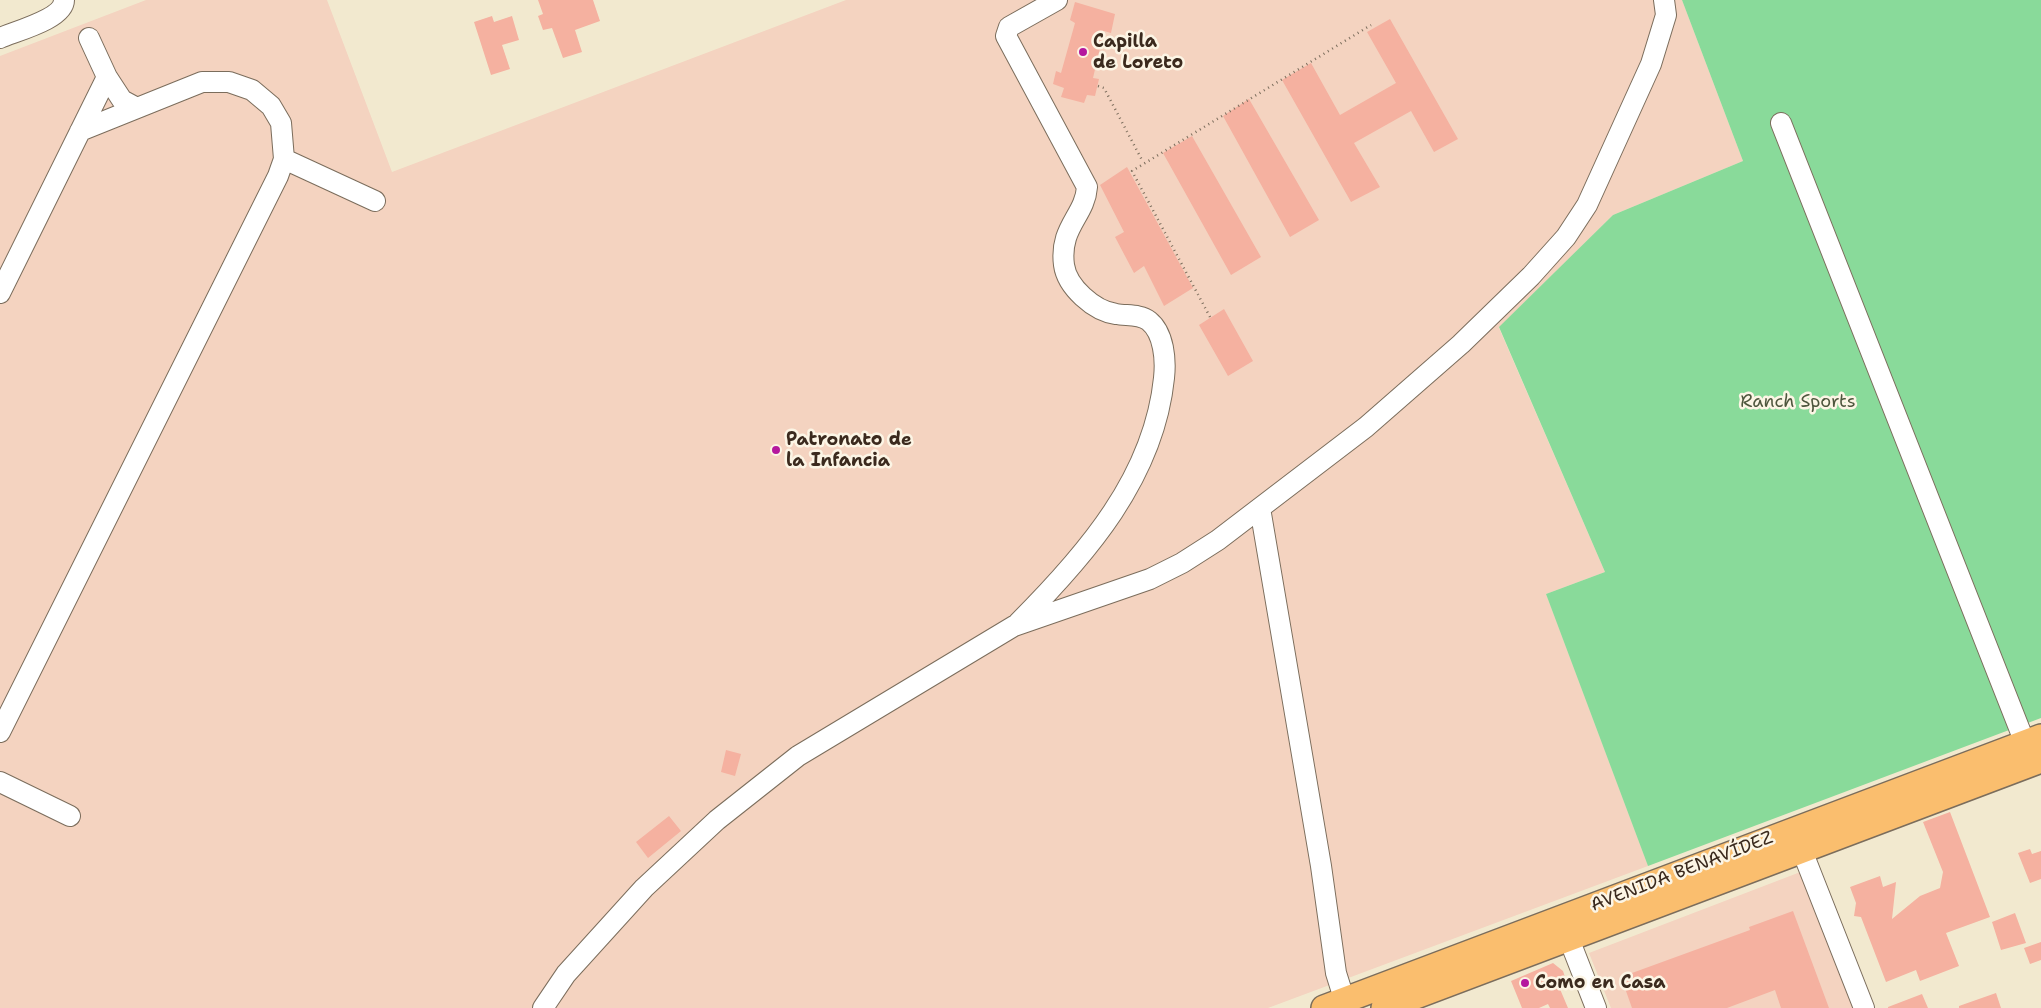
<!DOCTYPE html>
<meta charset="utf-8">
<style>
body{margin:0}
canvas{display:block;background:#f2e9cf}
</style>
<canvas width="2041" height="1008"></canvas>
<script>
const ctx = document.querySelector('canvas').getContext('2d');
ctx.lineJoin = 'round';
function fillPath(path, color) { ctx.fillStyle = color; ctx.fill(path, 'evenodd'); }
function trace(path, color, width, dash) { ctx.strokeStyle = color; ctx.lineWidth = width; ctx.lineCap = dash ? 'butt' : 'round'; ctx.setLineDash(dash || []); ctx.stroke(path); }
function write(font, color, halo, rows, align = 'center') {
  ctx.font = font + ' "Shantell Sans",sans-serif'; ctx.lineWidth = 5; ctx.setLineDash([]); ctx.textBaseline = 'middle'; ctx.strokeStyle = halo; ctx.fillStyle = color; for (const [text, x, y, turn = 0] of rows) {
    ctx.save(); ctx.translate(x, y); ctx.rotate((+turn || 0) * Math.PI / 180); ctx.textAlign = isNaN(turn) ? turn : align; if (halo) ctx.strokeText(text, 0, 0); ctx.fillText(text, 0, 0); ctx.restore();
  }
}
const built = new Path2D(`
 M 146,0 L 327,0 L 392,172 L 846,0 L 1682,0 L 1743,161 L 1613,215 L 1499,328 L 1605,572 L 1546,594 L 1648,866 L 1268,1008 L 0,1008 L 0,56 Z
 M 1803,871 L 1856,1008 L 1611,1008 L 1589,953 Z`);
const green = new Path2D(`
 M 1682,0 L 2041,0 L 2041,718 L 1648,866 L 1546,594 L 1605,572 L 1499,327 L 1613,215 L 1743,161 Z`);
const building = new Path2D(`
 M 538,0 L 593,0 L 600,21 L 575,30 L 582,52 L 563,58 L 552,28 L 543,30 L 538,16 L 543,14 Z
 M 1075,2 L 1115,14 L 1111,33 L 1104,31 L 1093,78 L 1099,79 L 1095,96 L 1087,95 L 1084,103 L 1061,97 L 1064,88 L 1053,84 L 1056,71 L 1061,73 L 1075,23 L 1070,20 Z
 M 492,16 L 494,22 L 512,16 L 519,40 L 502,45 L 510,69 L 491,75 L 474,22 Z
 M 1390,19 L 1458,139 L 1434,152 L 1411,111 L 1354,143 L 1380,187 L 1351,202 L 1282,80 L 1311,63 L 1340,115 L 1396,83 L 1367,32 Z
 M 1249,99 L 1319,220 L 1290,237 L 1223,116 Z
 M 1192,136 L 1261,257 L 1231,275 L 1163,153 Z
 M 1127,167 L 1193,288 L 1164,306 L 1144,266 L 1134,273 L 1115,237 L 1124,232 L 1100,185 Z
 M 1224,309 L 1253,361 L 1228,376 L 1199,325 Z
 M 726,750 L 741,754 L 735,776 L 721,772 Z
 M 1950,812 L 1990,917 L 1946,933 L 1959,966 L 1920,981 L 1916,970 L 1886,982 L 1861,917 L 1854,916 L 1856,903 L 1850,887 L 1880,876 L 1883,887 L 1896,882 L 1892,919 L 1920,896 L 1940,888 L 1943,872 L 1923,822 Z
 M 669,816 L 681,831 L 648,858 L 636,842 Z
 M 2030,849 L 2032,854 L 2041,851 L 2041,879 L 2030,883 L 2018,853 Z
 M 1793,911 L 1829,1008 L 1781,1008 L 1775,990 L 1727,1008 L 1632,1008 L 1621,977 L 1750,930 L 1749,927 Z
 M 2015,913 L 2026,943 L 2001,950 L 1992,922 Z
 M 2041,942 L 2041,960 L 2030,964 L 2024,948 Z
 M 1553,963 L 1563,971 L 1566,980 L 1557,982 L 1568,1008 L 1550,1008 L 1548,1004 L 1539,1008 L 1522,1008 L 1511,981 Z
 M 1996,993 L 2001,1008 L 1959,1008 L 1959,1006 Z
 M 1922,994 L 1928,1008 L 1888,1008 L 1888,1007 Z`);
const path = new Path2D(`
 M 1098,86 L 1104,88 L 1143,162
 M 1210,317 L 1132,171 L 1371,25`);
const minor = new Path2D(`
 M 0,38 C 16,31 64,19 64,0
 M 107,77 L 122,100 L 135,107
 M 1781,123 L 2025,743
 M 284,159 L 375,201
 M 0,293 L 107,77 L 89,38
 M 1260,508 L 1321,866 L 1336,973 L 1347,1008
 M 1018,623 C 1086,555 1154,477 1164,378 C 1166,360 1164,333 1149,321 C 1140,314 1127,316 1116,314 C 1094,311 1067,287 1064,265 C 1059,227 1085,216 1087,187 L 1006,36 L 1009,27 L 1057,0
 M 0,732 L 278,176 L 284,159 L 281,123 L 271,106 L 252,90 L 229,82 L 202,82 L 80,131
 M 0,782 L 70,816
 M 1797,838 L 1864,1008
 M 1569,939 L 1596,1008
 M 543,1008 L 566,974 L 644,888 L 717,820 L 798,756 L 1014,626 L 1150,579 L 1182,563 L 1218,540 L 1366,427 L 1461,344 L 1531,276 L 1566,237 L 1587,205 L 1651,64 L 1666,15 L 1664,0`);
const major = new Path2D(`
 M 1324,1008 L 2041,737
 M 1384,1008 L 2041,760`);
const markers = [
 [1083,52,5,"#b5179e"],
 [776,450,5,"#b5179e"],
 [1525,983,5,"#b5179e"]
];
const poiNames = [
 ["Capilla",1093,42],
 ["de Loreto",1093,63],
 ["Patronato de",786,440],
 ["la Infancia",786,461],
 ["Como en Casa",1535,983]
];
const parkNames = [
 ["Ranch Sports",1798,402]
];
const streetNames = [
 ["AVENIDA BENAVÍDEZ",1682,872,-21]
];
fillPath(built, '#f4d3c0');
fillPath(green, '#89da9a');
fillPath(building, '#f5b1a0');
trace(minor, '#7b6d5c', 22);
trace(major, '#7b6d5c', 28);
trace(path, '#7b6d5c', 2.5, [1, 4]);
trace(minor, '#fff', 20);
trace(major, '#fabe6e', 25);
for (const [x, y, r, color] of markers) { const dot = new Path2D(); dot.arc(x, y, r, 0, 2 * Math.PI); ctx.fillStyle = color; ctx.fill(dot); trace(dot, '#fcf5e5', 2); }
write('bold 18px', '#3b2a1e', '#fcf5e5', poiNames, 'left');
write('18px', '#4e563d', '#fcf5e5', parkNames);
write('18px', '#3b2a1e', '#fcf5e5', streetNames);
</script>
